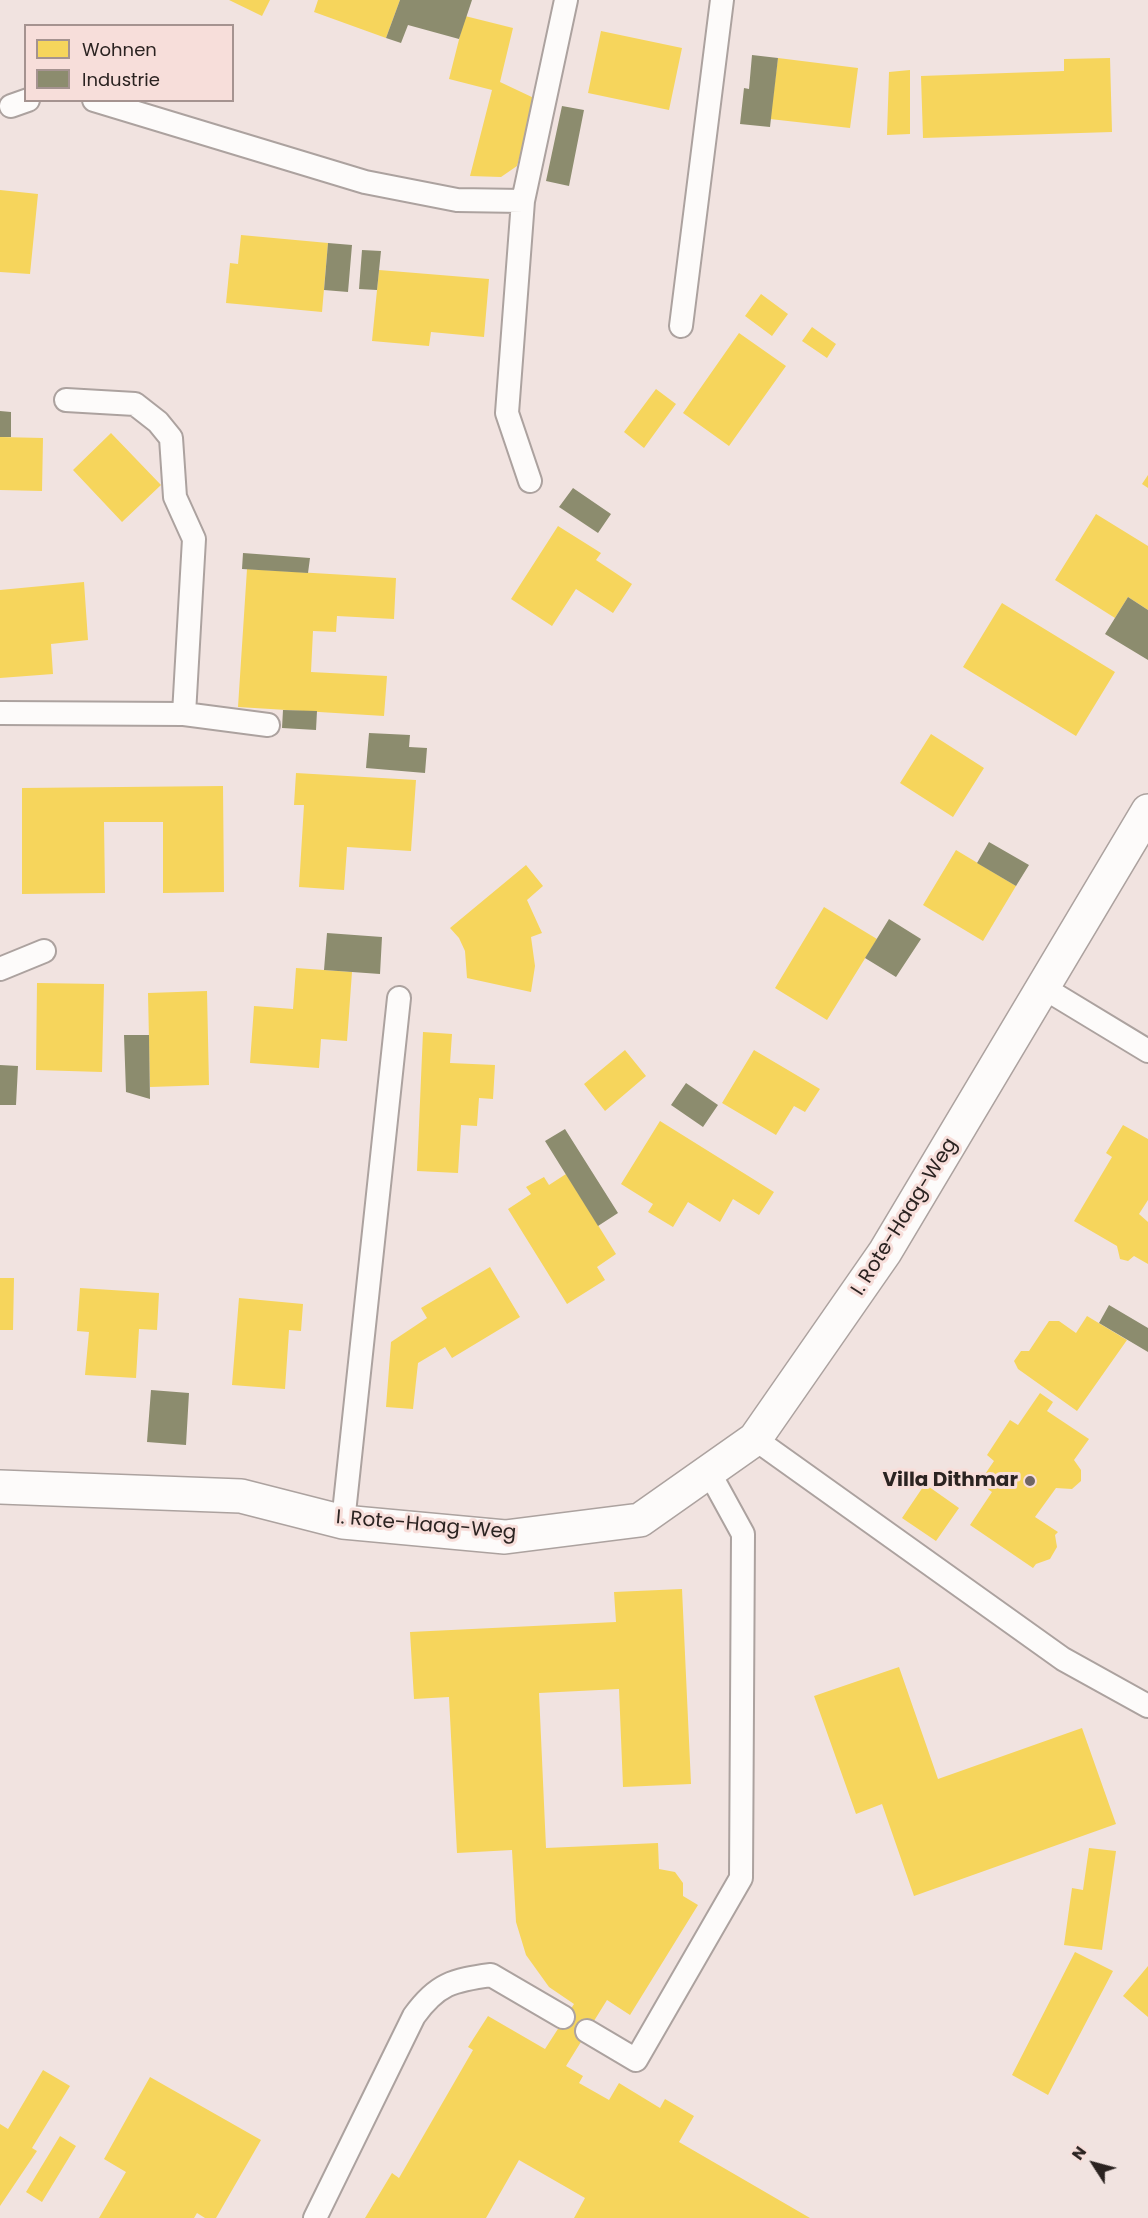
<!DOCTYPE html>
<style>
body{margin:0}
#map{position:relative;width:1148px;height:2218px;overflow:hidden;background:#f1e3e0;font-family:Poppins,sans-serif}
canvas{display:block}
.legend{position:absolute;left:24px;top:24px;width:210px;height:78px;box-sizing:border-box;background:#f7deda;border:2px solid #a59390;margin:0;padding:8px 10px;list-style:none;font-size:18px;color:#2b2321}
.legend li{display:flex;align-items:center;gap:12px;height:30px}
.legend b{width:30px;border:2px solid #a59390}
.north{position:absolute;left:1064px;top:2134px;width:60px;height:60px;-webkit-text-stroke:4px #f7deda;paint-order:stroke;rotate:306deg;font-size:16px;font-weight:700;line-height:24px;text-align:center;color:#2b2321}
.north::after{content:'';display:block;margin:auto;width:21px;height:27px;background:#2b2321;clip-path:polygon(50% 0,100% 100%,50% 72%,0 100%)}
</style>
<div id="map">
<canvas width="1148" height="2218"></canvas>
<ul class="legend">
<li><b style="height:16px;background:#f6d55c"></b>Wohnen</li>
<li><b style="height:16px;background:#8c8c6e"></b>Industrie</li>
</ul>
<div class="north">N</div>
</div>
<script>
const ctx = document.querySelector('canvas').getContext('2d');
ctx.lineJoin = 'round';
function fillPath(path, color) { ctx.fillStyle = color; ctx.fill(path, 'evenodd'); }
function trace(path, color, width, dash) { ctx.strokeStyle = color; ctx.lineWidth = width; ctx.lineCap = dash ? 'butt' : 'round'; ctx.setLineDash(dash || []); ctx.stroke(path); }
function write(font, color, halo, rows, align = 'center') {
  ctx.font = font + ' Poppins,sans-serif'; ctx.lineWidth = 6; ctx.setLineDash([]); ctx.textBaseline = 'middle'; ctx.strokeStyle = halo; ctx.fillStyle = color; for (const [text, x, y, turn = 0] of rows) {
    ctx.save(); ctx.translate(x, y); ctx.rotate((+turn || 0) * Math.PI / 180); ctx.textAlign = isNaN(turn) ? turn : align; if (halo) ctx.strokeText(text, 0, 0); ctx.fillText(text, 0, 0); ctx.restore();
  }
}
const homes = new Path2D(`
 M 229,0 L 270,0 L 262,16 Z
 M 318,0 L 400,0 L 386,38 L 314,12 Z
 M 465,16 L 513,28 L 500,82 L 536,99 L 517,166 L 501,177 L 470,176 L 492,90 L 449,79 Z
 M 601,31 L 682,48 L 669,110 L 588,93 Z
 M 778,58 L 858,68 L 850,128 L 770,119 Z
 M 1110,58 L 1112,132 L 923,138 L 921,76 L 1064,71 L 1064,59 Z
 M 910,70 L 910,134 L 887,135 L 889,72 Z
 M 0,190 L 38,194 L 30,274 L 0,272 Z
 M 241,235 L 328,243 L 322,312 L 226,303 L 230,263 L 238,264 Z
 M 379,270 L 489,279 L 484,337 L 431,332 L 429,346 L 372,341 Z
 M 761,294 L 788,314 L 772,336 L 745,316 Z
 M 812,327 L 836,344 L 827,358 L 802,341 Z
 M 739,333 L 786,366 L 729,446 L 683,413 Z
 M 656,389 L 676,404 L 644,448 L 624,432 Z
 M 111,433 L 161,485 L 122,522 L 73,470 Z
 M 0,437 L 43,438 L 42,491 L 0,490 Z
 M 1148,475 L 1148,488 L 1142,484 Z
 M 1096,514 L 1148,546 L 1148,610 L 1128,597 L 1115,618 L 1055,580 Z
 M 558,526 L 601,553 L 596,560 L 632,584 L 613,613 L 576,589 L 552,626 L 511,599 Z
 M 247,569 L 396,578 L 394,619 L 337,616 L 336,632 L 313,631 L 311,672 L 387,676 L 384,716 L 238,707 Z
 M 84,582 L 88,640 L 51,644 L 53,674 L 0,678 L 0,590 Z
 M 1002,603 L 1115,672 L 1076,736 L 963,667 Z
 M 931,734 L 984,768 L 953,817 L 900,783 Z
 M 296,773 L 416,780 L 411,851 L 347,847 L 344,890 L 299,887 L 304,805 L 294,805 Z
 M 223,786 L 224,892 L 163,893 L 163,822 L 104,822 L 105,893 L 22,894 L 22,788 Z
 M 956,850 L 1016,886 L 983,941 L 923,905 Z
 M 526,865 L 543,886 L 527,900 L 542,933 L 531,937 L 535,966 L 531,992 L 467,978 L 465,951 L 459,938 L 450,928 Z
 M 824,907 L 877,939 L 827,1020 L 775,988 Z
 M 296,968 L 352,972 L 347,1041 L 321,1039 L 319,1068 L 250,1063 L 254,1006 L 293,1009 Z
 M 37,983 L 104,984 L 102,1072 L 36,1070 Z
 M 207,991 L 209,1085 L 150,1087 L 148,993 Z
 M 423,1032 L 452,1034 L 450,1063 L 495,1065 L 493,1099 L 479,1098 L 477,1126 L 461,1125 L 458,1173 L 417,1171 Z
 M 625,1050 L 646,1076 L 605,1111 L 584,1084 Z
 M 754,1050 L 820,1089 L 805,1112 L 794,1106 L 776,1135 L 722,1103 Z
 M 660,1121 L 774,1192 L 759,1215 L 733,1199 L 720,1222 L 688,1202 L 673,1227 L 648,1212 L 653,1204 L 621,1184 Z
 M 1123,1125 L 1148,1139 L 1148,1200 L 1139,1214 L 1148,1222 L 1148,1264 L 1134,1256 L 1128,1261 L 1120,1259 L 1117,1246 L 1074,1221 L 1112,1157 L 1106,1153 Z
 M 566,1174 L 616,1254 L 597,1267 L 605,1280 L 567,1304 L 508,1209 L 531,1194 L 526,1187 L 544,1177 L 549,1185 Z
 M 490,1267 L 520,1317 L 452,1358 L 445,1347 L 418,1363 L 413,1409 L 386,1407 L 391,1342 L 427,1318 L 421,1308 Z
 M 0,1278 L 14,1278 L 13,1330 L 0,1330 Z
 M 80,1288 L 159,1293 L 157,1330 L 139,1329 L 136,1378 L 85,1375 L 89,1332 L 77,1331 Z
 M 239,1298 L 303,1304 L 301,1331 L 289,1330 L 285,1389 L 232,1385 Z
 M 1087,1316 L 1127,1340 L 1077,1411 L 1018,1369 L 1014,1361 L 1021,1351 L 1029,1351 L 1049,1321 L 1059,1321 L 1076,1333 Z
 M 1040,1393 L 1053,1402 L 1047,1411 L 1089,1439 L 1074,1460 L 1081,1470 L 1081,1481 L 1072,1489 L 1056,1488 L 1035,1517 L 1058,1532 L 1055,1535 L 1057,1547 L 1050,1559 L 1036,1564 L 1033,1568 L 970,1525 L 992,1492 L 979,1483 L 994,1461 L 987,1455 L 1010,1420 L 1018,1425 Z
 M 925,1484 L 959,1508 L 936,1541 L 902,1518 Z
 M 682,1589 L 691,1784 L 623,1787 L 619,1689 L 539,1693 L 546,1848 L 658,1843 L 659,1869 L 675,1872 L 683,1883 L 683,1896 L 698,1905 L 630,2015 L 607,2000 L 566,2066 L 583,2076 L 579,2083 L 609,2100 L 619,2083 L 660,2108 L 665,2099 L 694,2116 L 679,2142 L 810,2218 L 574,2218 L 585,2198 L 519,2160 L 486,2218 L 365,2218 L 392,2173 L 399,2178 L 473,2050 L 468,2047 L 488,2016 L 545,2049 L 574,2004 L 549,1987 L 526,1955 L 516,1922 L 512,1850 L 457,1853 L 449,1697 L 414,1699 L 410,1632 L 616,1622 L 614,1592 Z
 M 899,1667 L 938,1779 L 1082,1728 L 1116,1824 L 914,1896 L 882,1804 L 856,1814 L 814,1696 Z
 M 1089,1848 L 1116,1851 L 1102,1950 L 1064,1945 L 1072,1888 L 1083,1890 Z
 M 1075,1952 L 1113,1971 L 1048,2095 L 1012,2075 Z
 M 1148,1966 L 1148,2017 L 1123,1996 Z
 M 43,2070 L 70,2086 L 32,2148 L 37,2151 L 0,2206 L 0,2124 L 8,2129 Z
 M 150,2077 L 261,2140 L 216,2218 L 205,2218 L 197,2213 L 194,2218 L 99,2218 L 126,2172 L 104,2159 Z
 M 60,2136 L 76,2146 L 42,2202 L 26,2192 Z`);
const industry = new Path2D(`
 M 400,0 L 472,0 L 459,39 L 408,25 L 401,43 L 386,38 Z
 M 752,55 L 778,58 L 770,127 L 740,124 L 744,88 L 749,89 Z
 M 562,106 L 584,110 L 569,186 L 546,181 Z
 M 328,243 L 352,245 L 348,292 L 324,290 Z
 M 362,250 L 381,251 L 377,290 L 359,289 Z
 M 0,411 L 11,412 L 11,437 L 0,437 Z
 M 573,488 L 611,514 L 598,533 L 559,507 Z
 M 243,553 L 310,558 L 308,573 L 242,569 Z
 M 1128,597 L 1148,610 L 1148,660 L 1105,634 Z
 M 283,710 L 317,711 L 316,730 L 282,728 Z
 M 369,733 L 410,735 L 409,747 L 427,748 L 425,773 L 366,768 Z
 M 989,842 L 1029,865 L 1016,886 L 977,863 Z
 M 889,919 L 921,939 L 896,977 L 865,958 Z
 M 327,933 L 382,937 L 380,974 L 324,970 Z
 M 124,1035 L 149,1035 L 150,1099 L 126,1092 Z
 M 0,1065 L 18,1066 L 16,1105 L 0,1105 Z
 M 686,1083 L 718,1105 L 703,1127 L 671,1105 Z
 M 565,1129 L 618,1213 L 598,1226 L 545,1141 Z
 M 1109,1305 L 1148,1328 L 1148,1352 L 1099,1323 Z
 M 151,1390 L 189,1393 L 186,1445 L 147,1442 Z`);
const service = new Path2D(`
 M 94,100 L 365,182 L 457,200 L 523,201 L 566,0
 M 11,106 L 28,100
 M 523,201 L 507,413 L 530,481
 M 681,326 L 722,0
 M 66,400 L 135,404 L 158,422 L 171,438 L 175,497 L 194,539 L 184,714
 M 0,713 L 184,714 L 268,725
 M 0,969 L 44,951
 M 1044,988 L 1148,1051
 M 755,1439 L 1063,1659 L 1148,1706
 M 343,1522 L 399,998
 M 587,2031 L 636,2060 L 741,1878 L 743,1534 L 709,1472
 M 315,2218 L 414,2016 C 437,1984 453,1980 491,1975 L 563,2017`);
const minor = new Path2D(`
 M 0,1487 L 241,1496 L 343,1522 L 505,1537 L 640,1520 L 755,1439 L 885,1252 L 1148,811`);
const markers = [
 [1030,1481,6,"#706664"]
];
const streetNames = [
 ["I. Rote-Haag-Weg",905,1217,-58],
 ["I. Rote-Haag-Weg",426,1526,5]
];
const poiNames = [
 ["Villa Dithmar",1018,1481]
];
fillPath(homes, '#f6d55c');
fillPath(industry, '#8c8c6e');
trace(service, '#aca29f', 26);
trace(minor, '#aca29f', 36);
trace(service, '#fdfbfa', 22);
trace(minor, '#fdfbfa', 33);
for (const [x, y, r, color] of markers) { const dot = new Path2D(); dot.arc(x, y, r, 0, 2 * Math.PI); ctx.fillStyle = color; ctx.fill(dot); trace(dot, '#f7deda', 2); }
write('20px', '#2b2321', '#f7deda', streetNames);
write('bold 20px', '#2b2321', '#f7deda', poiNames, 'right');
</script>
